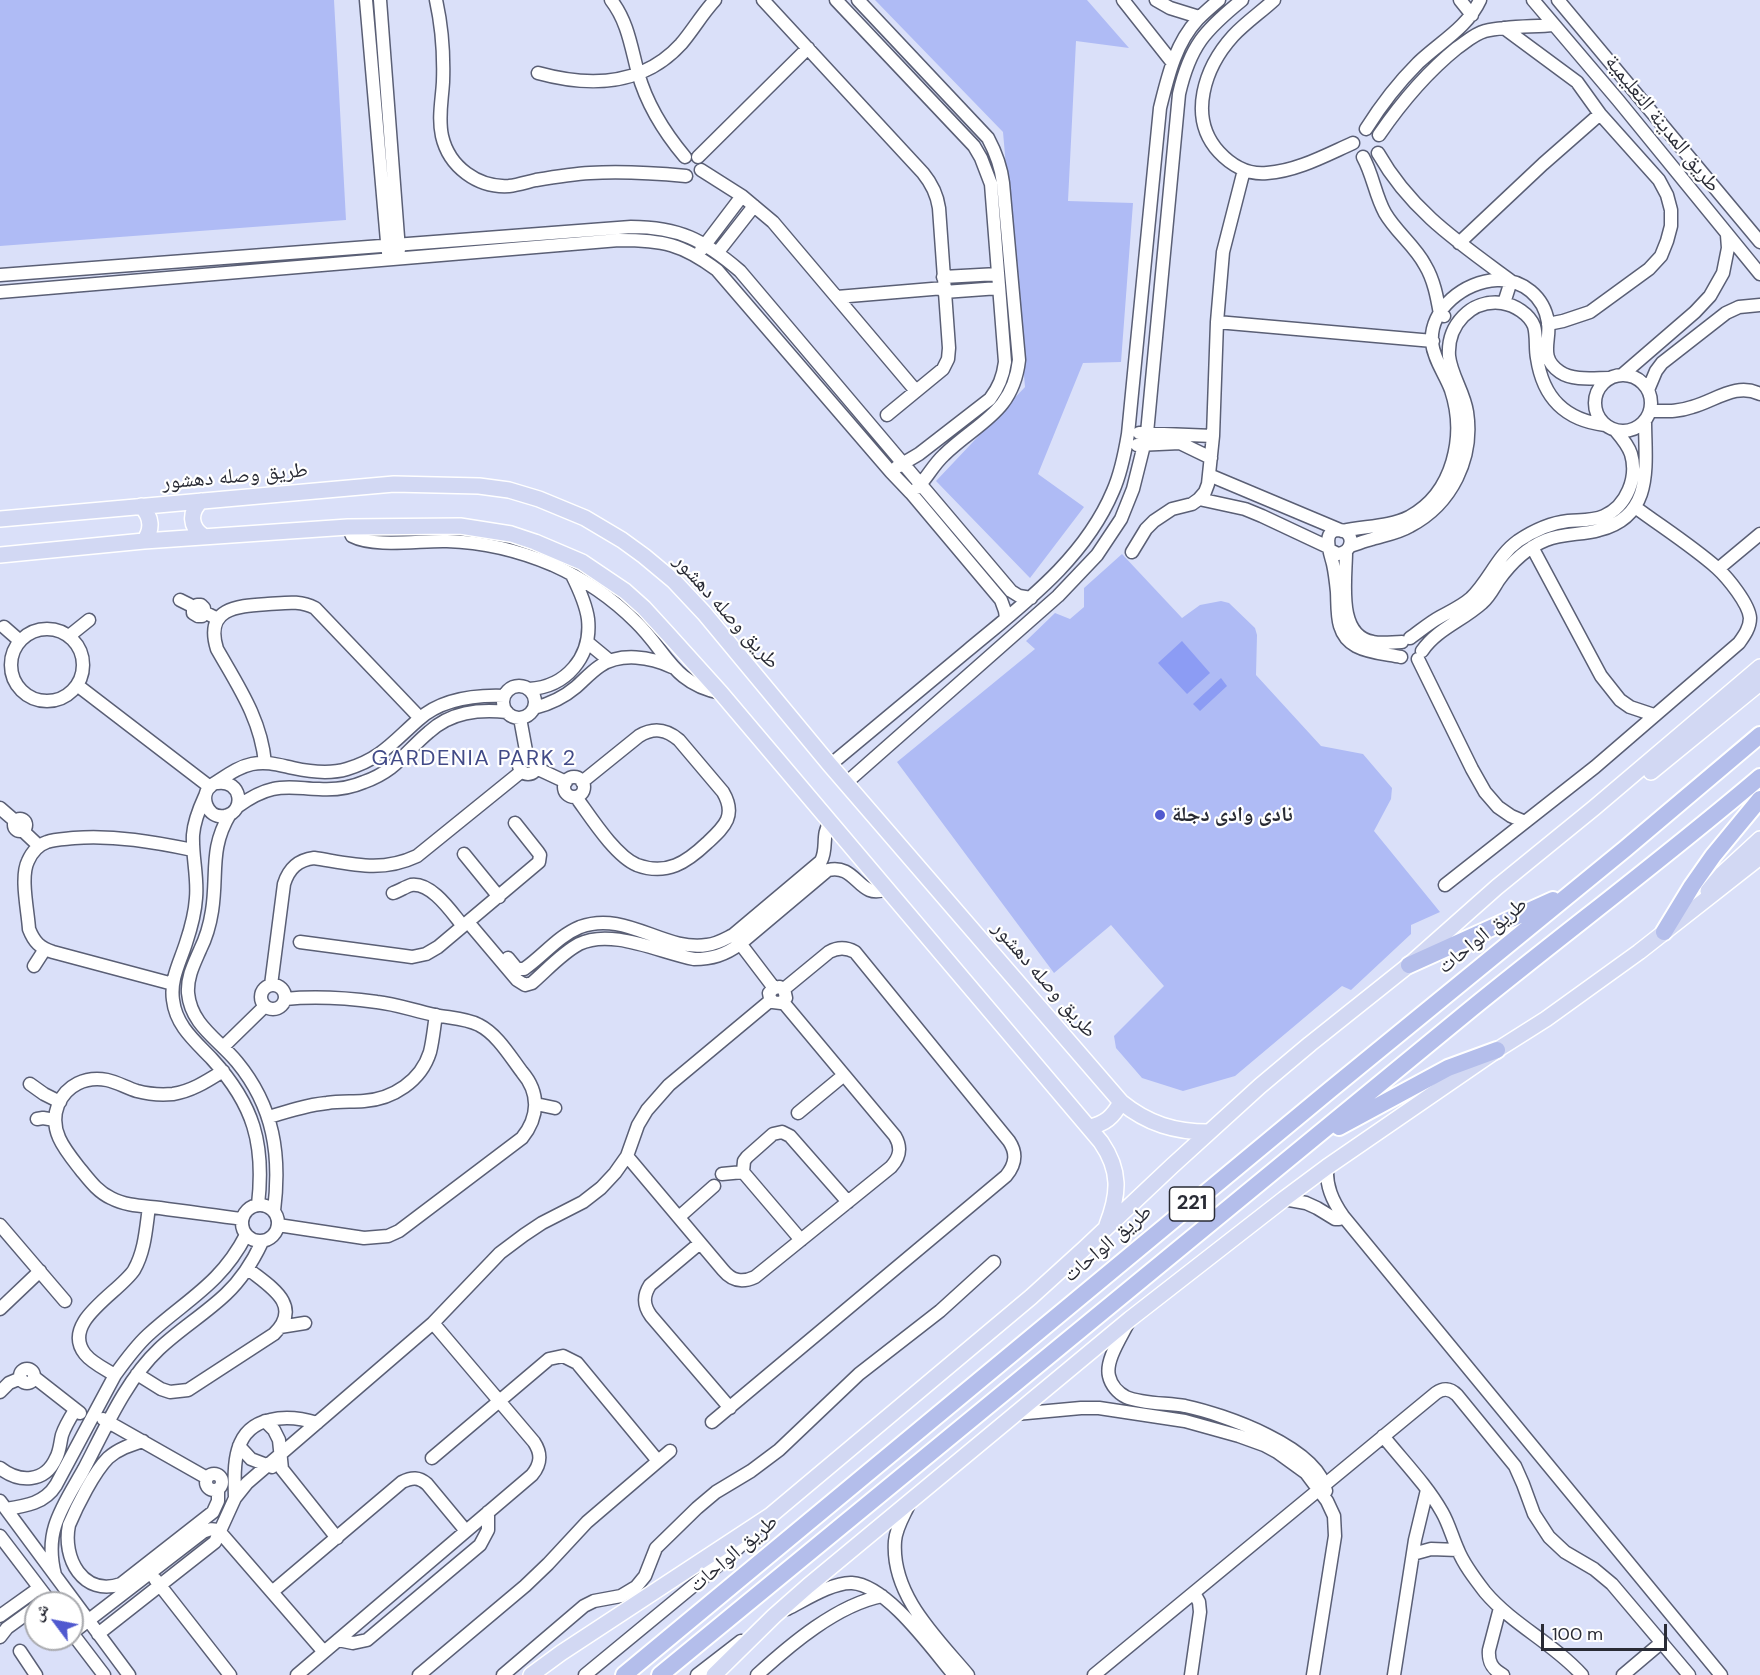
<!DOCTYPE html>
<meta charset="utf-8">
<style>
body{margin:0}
#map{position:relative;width:1760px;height:1675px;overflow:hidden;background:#dae0f9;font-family:"DM Sans","Noto Naskh Arabic",sans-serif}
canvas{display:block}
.north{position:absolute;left:24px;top:1591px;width:60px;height:60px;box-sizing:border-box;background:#fff;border:2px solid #a9aaae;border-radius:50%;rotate:302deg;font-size:16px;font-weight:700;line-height:24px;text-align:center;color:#292b35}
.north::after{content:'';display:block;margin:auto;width:21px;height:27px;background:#5059cf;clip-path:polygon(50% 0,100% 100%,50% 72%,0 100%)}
.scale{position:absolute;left:1541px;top:1624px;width:126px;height:27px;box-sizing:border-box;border:3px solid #292b35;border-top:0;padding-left:8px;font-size:18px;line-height:21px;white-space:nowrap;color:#292b35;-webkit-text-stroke:4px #fff;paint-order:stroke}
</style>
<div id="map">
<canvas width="1760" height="1675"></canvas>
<div class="north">ش</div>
<div class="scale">100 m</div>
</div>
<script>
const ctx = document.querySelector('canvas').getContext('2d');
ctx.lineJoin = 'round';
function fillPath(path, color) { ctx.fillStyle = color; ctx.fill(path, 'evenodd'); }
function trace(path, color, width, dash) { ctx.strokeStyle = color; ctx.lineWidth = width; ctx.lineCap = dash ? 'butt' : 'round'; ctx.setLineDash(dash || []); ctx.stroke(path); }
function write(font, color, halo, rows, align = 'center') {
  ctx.font = font + ' "DM Sans","Noto Naskh Arabic",sans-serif'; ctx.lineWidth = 4.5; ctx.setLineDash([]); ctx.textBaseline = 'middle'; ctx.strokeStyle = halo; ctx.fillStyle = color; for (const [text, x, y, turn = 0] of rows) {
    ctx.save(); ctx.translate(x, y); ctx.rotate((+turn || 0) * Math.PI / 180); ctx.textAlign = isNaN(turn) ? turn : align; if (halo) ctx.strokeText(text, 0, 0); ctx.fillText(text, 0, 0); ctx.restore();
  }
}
const green = new Path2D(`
 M 0,0 L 334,0 L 346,220 L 0,246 Z
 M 875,0 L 1087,0 L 1129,48 L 1076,41 L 1068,201 L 1133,203 L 1121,362 L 1083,363 L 1038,474 L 1084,507 L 1030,578 L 936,481 L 1025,387 L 1003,132 Z
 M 1122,554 L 1182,618 L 1200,605 L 1221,601 L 1229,603 L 1255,628 L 1257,635 L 1256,675 L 1321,746 L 1363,754 L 1392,788 L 1391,799 L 1374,831 L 1440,912 L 1411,925 L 1411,934 L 1351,990 L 1342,986 L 1235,1076 L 1183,1091 L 1142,1078 L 1116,1048 L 1114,1036 L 1164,986 L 1111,925 L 1054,973 L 897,762 L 1035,649 L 1026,641 L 1055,613 L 1070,619 L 1084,607 L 1084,588 Z`);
const water = new Path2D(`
 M 1182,641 L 1210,673 L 1187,694 L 1158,663 Z
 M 1221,678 L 1227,686 L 1200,711 L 1193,704 Z`);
const minor = new Path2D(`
 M 366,0 L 388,253
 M 380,0 L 399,250
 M 436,0 C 442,27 444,54 443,82 C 442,100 438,118 442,136 C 449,167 478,188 509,186 C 518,185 527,182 536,180 C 554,177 572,174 590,173 C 622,171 654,173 686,176
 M 611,0 C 628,22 631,47 638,73 C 647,105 664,132 685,157
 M 763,0 L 923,173 C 932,184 937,194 939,208 L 949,348 L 948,359 L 943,369 L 887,415
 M 836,0 L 974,146 L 981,158 L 991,184 L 1005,362 C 1003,377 999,387 990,399 L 919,454 L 897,467
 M 858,0 L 988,138 C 996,153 1001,166 1003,183 L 1019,360 C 1013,413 978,422 944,455 C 933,465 927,478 917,488
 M 1123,0 L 1172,62
 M 1156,0 L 1170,8 L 1199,17
 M 1274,0 C 1261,12 1245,23 1233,36 C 1205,67 1187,117 1219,152 C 1231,165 1248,175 1267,173 C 1297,171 1326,155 1353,143
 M 1460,0 L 1472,15
 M 1533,0 L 1618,100 L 1760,274
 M 1558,0 L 1760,242
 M 1504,28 L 1577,82 L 1600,114 L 1659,180 L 1667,195 L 1671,210 L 1671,226 L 1667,241 L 1661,256 L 1649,269 L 1590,312 L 1563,321 L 1548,324
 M 538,73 C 589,87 643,86 681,44 C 693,30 702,14 715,0
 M 1366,129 C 1381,105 1398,83 1418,63 C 1440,42 1467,28 1480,0
 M 1379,135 C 1401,103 1426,73 1457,48 C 1466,42 1474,34 1485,31 C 1507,26 1532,27 1554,25
 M 1378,153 C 1411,211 1458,242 1511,281 L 1504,303
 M 698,157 L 808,48
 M 1363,157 C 1373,175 1375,195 1385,213 C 1396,232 1415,246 1425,265 C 1434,280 1437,297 1440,314 L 1444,316
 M 701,170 L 742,196 L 773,222 L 916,391
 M 1459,243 L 1543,164 L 1600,114
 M 701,250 L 742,196
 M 718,252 L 754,206
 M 0,275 L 631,227 C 679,227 704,240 740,271 L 1011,591 L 1019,596 L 1031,598
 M 943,277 L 998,274
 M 0,292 L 619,240 C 663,240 682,244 717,270 L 891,472 L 911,493 L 1001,600 L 1005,611 L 1006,618
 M 944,292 L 999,288
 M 837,297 L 944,288
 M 1217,322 L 1433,341
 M1595 403a28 28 0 1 1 56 0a28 28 0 1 1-56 0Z
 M 1622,375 L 1695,312 L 1710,296 L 1723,273 L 1728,248 L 1727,235
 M 1648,390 L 1656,371 L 1662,363 L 1726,313 L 1739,307 L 1760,305
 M 1650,411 C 1665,411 1678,412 1692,407 C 1715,401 1736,382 1760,394
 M 1139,433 L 1213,436
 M 1137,445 L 1180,443 L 1211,458
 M 1209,475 L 1340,530
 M 1199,499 L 1245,509 L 1262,516 L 1328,547
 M 348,527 L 352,536 C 375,548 421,540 447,541 C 483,542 520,551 553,565 C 584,579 612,598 636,622 C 667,652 673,684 721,693
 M 1342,531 C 1364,526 1389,527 1409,517 C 1454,493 1466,435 1451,390 C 1445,374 1434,360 1432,343 C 1429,309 1465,281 1497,280 C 1523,279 1544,297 1548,322 C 1551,341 1538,357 1560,372 C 1573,381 1594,378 1609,378
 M 1350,546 C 1357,544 1364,541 1372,539 C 1385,535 1398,533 1410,526 C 1452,504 1474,458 1467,412 C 1464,392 1451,375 1449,356 C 1447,325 1471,299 1502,303 C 1515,305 1529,314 1534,326 C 1537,336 1535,348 1537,358 C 1543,398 1565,420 1605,425
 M 1532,547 L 1601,676 L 1620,700 L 1630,707 L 1654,715
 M 1330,550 L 1338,554 C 1354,552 1355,532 1340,530 C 1320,529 1331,555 1333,564 C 1335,573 1336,582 1337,592 C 1338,611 1335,635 1356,646 C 1369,653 1386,654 1401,657
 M 1132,552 L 1146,529 L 1154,521 L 1172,509 L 1192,504 L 1199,499 L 1205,492 L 1208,484 L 1213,436 L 1217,322 L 1223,252 L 1244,170
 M 1346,552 C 1346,579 1336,636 1373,642 C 1382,644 1393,642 1402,642
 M 1718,569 L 1760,534
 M 180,600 L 194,607
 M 204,612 L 202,616 L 198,616 L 193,613 L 193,609 L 197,605 L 201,605 L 204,608 L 204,612 L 218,619
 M 4,627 L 20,641
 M11 665a36 36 0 1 1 72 0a36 36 0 1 1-72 0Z
 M 69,636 L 89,620
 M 1410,638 C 1420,631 1429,623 1440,617 C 1451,611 1462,606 1471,598 C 1489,581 1497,556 1518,541 C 1533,531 1550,523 1568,521 C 1580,520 1593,521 1604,516 C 1627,506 1638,477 1631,454 C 1628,445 1622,438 1616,431
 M 587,642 L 610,661
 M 1422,651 C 1437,629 1462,621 1482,603 C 1489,597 1493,589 1498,581 C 1510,564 1526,548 1546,540 C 1563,533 1582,535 1599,530 C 1655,516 1645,464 1645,420
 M 1418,659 L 1472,769 L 1485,792 L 1498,807 L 1511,816 L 1525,822
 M 77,685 L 210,787
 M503 702a16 16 0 1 1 32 0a16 16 0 1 1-32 0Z
 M 529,689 C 566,687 592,657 588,619 C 586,604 579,589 572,575
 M 534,708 C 550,704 563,698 576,687 C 584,680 591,672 600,666 C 621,652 651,657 672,667
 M 520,718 L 527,756
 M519 765a9 9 0 1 1 18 0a9 9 0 1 1-18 0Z
 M 265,763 C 261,719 238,686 217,649 C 204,607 239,606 268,604 C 285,603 300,600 315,608 L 420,718
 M 830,765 C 876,727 922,689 967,651 C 1022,605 1084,560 1113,491 C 1121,473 1125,452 1128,434 L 1160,108 C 1168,76 1175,44 1198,19 C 1205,12 1212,6 1219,0
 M 536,768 L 566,782
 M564 787a10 10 0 1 1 20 0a10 10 0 1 1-20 0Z
 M 217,783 C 242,779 246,812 225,816 C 207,819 198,795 212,785 C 225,777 237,767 252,764 C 267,761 279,765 293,768 C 311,772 330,774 347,769 C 381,759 394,741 418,720 C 441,699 475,695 504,696
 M 846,783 L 1058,596 L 1097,555 L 1121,519 L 1133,489 L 1147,433 L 1179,94 C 1190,46 1205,30 1242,0
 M 205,796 C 199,809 194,821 193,835 C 192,856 198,877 196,898 C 195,914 191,928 186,943 C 180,962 170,979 173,1000 C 176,1026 195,1041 212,1059 C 254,1105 265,1144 258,1205
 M 576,797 C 590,816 615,856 637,865 C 667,876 687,862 707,843 C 724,827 737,816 723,792 L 679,740 C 666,729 654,727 639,736 L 582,782
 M 237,807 C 248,799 259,792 273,789 C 289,785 304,789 319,789 C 334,790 350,788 364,782 C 397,770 405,752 429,732 C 451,712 478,709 507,712
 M 0,808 L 15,821
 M 230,814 C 209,849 218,873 212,911 C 210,924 206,938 200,950 C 194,964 187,977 188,993 C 191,1025 218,1039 237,1062 C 274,1107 281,1155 274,1211
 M14 825a6 6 0 1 1 12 0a6 6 0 1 1-12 0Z
 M 22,830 L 39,846
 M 464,854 L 499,897
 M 1445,885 L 1595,767 L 1739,643 C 1744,636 1750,628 1750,618 C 1749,604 1728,578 1717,568 C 1692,546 1662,527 1635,507
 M 393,893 C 399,891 405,887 411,885 C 432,882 452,913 463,926
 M 468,922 L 517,980 L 525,985 L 532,983 C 547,970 562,953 579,944 C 611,928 659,952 694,959 C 712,959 725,955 740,944 L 828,870 C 857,863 859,901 886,889
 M 736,938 L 774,988 L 780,987 L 784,989 L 786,998 L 781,1003 L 773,1002 L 770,998 L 769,993 L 774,988
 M 300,942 L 405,956 L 412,957 L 426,954 L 438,947 L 539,862 L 540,855 L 538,852 L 515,823
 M 508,958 L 517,969 L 524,969 C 543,956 558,936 580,927 C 626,910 664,952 707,945 C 717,944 725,939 733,935 L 821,861 C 828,848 821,834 830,823
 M 34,966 L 45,949
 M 173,984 L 53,952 C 40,948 34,942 29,929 C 28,911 20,877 28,861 C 32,852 38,845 47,842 C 55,839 66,839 74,838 C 115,835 154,842 193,850
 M 271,985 L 284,884 C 289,868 298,860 314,858 C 352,864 381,873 417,856 L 522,771
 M261 997a12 12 0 1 1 24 0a12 12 0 1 1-24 0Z
 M 223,1047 L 265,1006
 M 223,1071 C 207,1081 192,1091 173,1094 C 161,1095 148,1094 137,1091 C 127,1088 117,1082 107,1080 C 86,1076 66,1085 58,1105 C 48,1131 66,1151 81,1170 C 90,1181 98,1192 111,1198 C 126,1206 144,1206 160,1208 C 187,1212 214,1215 242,1219
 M 30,1084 L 44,1094 L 60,1102
 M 536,1104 L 555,1108
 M 798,1113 L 844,1075
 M 269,1117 C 288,1111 307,1105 327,1103 C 339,1101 352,1102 364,1101 C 393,1099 421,1081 430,1052 C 433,1040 434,1027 436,1015
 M 37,1119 L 43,1118 L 55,1120
 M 627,1156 L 723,1270 C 732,1281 742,1283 755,1277 L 891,1167 C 900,1157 902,1148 895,1136 L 783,1002
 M 1327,1167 C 1326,1186 1332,1200 1343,1216 L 1721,1675
 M 722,1174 L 743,1172
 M 1284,1199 L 1306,1203 L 1317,1208 L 1335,1219 L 1339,1219 L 1343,1216
 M242 1223a18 18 0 1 1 36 0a18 18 0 1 1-36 0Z
 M 679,1217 L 714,1186
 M 0,1225 L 65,1301
 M 278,1225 L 364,1238 L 388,1236 L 399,1231 L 522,1138 C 539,1117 540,1093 522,1072 C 510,1056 497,1034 479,1025 C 466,1018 449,1018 435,1015 C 415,1011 396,1004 377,1002 C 347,998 315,996 285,999
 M 801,1240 L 743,1172 L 744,1161 L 747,1157 L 773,1134 L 782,1132 L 790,1136 L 848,1202
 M 700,1243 L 650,1285 C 643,1296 643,1305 651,1316 L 730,1408
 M 0,1309 L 40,1271
 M 1129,1321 C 1122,1336 1105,1360 1109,1376 C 1111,1385 1118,1393 1126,1397 C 1142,1404 1167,1403 1185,1406 C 1223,1414 1319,1447 1326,1491
 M 280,1327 L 305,1323
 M20 1376a7 7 0 1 1 14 0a7 7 0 1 1-14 0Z
 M 137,1374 L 161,1389 L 170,1392 L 188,1390 L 274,1334 C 304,1305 269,1286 248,1269
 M 115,1375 C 105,1369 92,1363 85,1354 C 60,1322 119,1293 134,1270 C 145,1251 146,1228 149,1207
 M 34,1377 L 80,1413
 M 0,1392 L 9,1383 L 21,1378
 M 1016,1414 L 1081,1408 L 1099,1408 L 1185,1421 L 1239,1436 L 1264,1445 L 1277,1452 L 1306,1473 L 1327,1501 L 1334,1516 L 1335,1536 L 1313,1675
 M 103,1419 L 207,1478
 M 265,1421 L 274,1430 L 279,1440 L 282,1469 L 337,1538
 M 712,1422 L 1006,1176 C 1016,1164 1017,1153 1009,1141 L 855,952 C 846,947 838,947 829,952 L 784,989
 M 1383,1436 C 1403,1461 1426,1484 1442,1512 C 1449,1524 1452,1537 1458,1550 C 1464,1565 1475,1579 1485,1592 C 1513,1625 1553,1643 1582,1675
 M 143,1441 C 130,1445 118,1449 108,1458 C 94,1472 77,1506 69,1525 C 62,1558 83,1597 121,1584 L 213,1512 L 218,1501 L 218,1489
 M 239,1446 L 251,1459 L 272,1467
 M 432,1458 L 549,1359 L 563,1356 L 577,1363 L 658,1461
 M 0,1468 C 19,1483 45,1483 56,1458 C 60,1451 60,1443 62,1435 C 65,1426 70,1418 75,1410
 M206 1482a8 8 0 1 1 16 0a8 8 0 1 1-16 0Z
 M 235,1498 C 234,1466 232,1428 270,1420 C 286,1416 301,1418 317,1423
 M 0,1501 L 129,1675
 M 910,1502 C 905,1514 896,1527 895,1541 C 891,1595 936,1637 968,1675
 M 6,1509 C 26,1506 45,1503 56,1485 L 115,1375 C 125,1361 135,1347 148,1335 C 186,1300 221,1284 246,1235
 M 0,1536 L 51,1603
 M 1413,1554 L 1431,1549 L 1458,1550
 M 55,1575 C 51,1559 50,1542 55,1526 C 61,1506 74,1487 84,1469 C 105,1429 126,1380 159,1349 C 180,1329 205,1314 226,1294 C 242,1279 253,1261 262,1242
 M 155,1579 L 230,1675
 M 272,1592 L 402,1482 C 412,1477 419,1477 427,1484 L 466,1531
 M 1500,1608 L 1489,1650 C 1488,1662 1492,1669 1503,1675
 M 787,1609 C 805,1600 833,1582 852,1583 C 887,1585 932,1649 954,1675
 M 0,1616 L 39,1588
 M 72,1633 L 203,1532 C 209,1529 213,1528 219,1531 L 324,1652
 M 72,1633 L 104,1675
 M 98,1634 L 215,1542 L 235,1498 L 247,1483 L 433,1323 L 500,1253 L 524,1235 L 542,1223 L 583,1202 L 601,1188 L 615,1173 L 627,1156 L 638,1125 L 647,1110 L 669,1085 L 771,1000
 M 0,1637 L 7,1628 L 36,1607
 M 338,1640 L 353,1643 L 367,1640 L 480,1545 L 488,1530 L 488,1512
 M 20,1651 L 36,1675
 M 297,1675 L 532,1475 C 541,1464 542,1454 534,1442 L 433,1323
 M 419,1675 L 525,1586 L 548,1564 L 587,1522 L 670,1451
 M 503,1675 L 584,1606 L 594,1601 L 621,1596 L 636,1587 L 645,1576 L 656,1548 L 697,1508 L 716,1492 L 751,1471 L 779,1450 L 859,1374 L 940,1311 L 994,1262
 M 585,1675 L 733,1553 L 755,1531
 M 697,1675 L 741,1641
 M 757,1675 C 791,1644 837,1605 882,1596
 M 1094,1675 L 1436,1393 C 1443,1388 1450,1388 1457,1395 L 1515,1466 L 1523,1484 L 1534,1514 L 1549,1537 L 1565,1552 L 1594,1569 L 1612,1584 L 1689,1675
 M 1191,1675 L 1200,1612 L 1199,1602 L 1194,1593
 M 1394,1675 L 1415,1540 L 1427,1490
 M 1623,1675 L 1662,1642`);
const major = new Path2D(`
 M 201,501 C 189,512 190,527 203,536
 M 141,506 C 152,517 153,529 144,541
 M 0,519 L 394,484 L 479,486 L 509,490 L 539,499 L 585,518 L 622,540 L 644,556 L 674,581 L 704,613 L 830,765 L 1121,1102 C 1148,1124 1175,1132 1209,1132
 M 0,555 L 144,541 L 348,527 L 460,526 L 511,534 L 535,542 L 582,562 L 625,591 L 644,608 L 666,632 L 721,693 L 1101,1142 C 1121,1171 1119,1194 1107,1225
 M 1651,772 L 1760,683
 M 1708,891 L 1722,874 L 1760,839
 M 1089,1127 C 1105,1124 1113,1117 1121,1102
 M 531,1675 L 561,1653 L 771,1515 L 1031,1297 L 1085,1248 L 1172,1166 L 1260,1086 L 1310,1044 L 1409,965 L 1497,887 L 1594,808 L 1760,667
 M 714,1675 L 774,1616 L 808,1586 L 1130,1319 L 1284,1199 L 1327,1167 L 1497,1050 L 1546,1019 L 1639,952 L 1760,857`);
const highway = new Path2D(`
 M 1664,932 L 1692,886 L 1713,856 L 1760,799
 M 1409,965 L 1553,900
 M 1339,1127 L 1448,1068 L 1497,1050
 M 624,1675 L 1330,1090 L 1625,849 L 1760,735
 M 660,1675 C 929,1451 1200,1230 1471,1009 C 1567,931 1666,857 1760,777`);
const markers = [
 [1160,815,6,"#5059cf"]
];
const shields = [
 [1192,1204,45]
];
const shieldNames = [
 ["221",1192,1204]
];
const streetNames = [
 ["طريق المدينة التعليمية",1662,124,51],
 ["طريق وصله دهشور",235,477,-5],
 ["طريق وصله دهشور",726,612,48],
 ["طريق الواحات",1483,936,-39],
 ["طريق وصله دهشور",1044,980,49],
 ["طريق الواحات",1108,1244,-40],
 ["طريق الواحات",734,1554,-40]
];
const poiNames = [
 ["نادى وادى دجلة",1172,815]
];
const neighbourhoodNames = [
 ["GARDENIA PARK 2",474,759]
];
fillPath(green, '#afbbf5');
fillPath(water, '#8c9cf4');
trace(minor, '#5a5f75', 15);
trace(major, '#fff', 18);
trace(highway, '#fff', 20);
trace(minor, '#fff', 12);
trace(major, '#d2d8f3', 15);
trace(highway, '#b4beeb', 16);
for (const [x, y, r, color] of markers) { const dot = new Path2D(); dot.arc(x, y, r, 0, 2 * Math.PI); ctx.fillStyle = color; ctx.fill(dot); trace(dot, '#fff', 2); }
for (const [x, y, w] of shields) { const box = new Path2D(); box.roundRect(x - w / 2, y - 17, w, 34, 4.5); ctx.fillStyle = '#fff'; ctx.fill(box); trace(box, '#292b35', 1.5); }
write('bold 20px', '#292b35', null, shieldNames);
write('21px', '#292b35', '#fff', streetNames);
write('bold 21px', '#292b35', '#fff', poiNames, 'left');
ctx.letterSpacing = '1.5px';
write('22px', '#414a87', '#fff', neighbourhoodNames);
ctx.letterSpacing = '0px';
</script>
